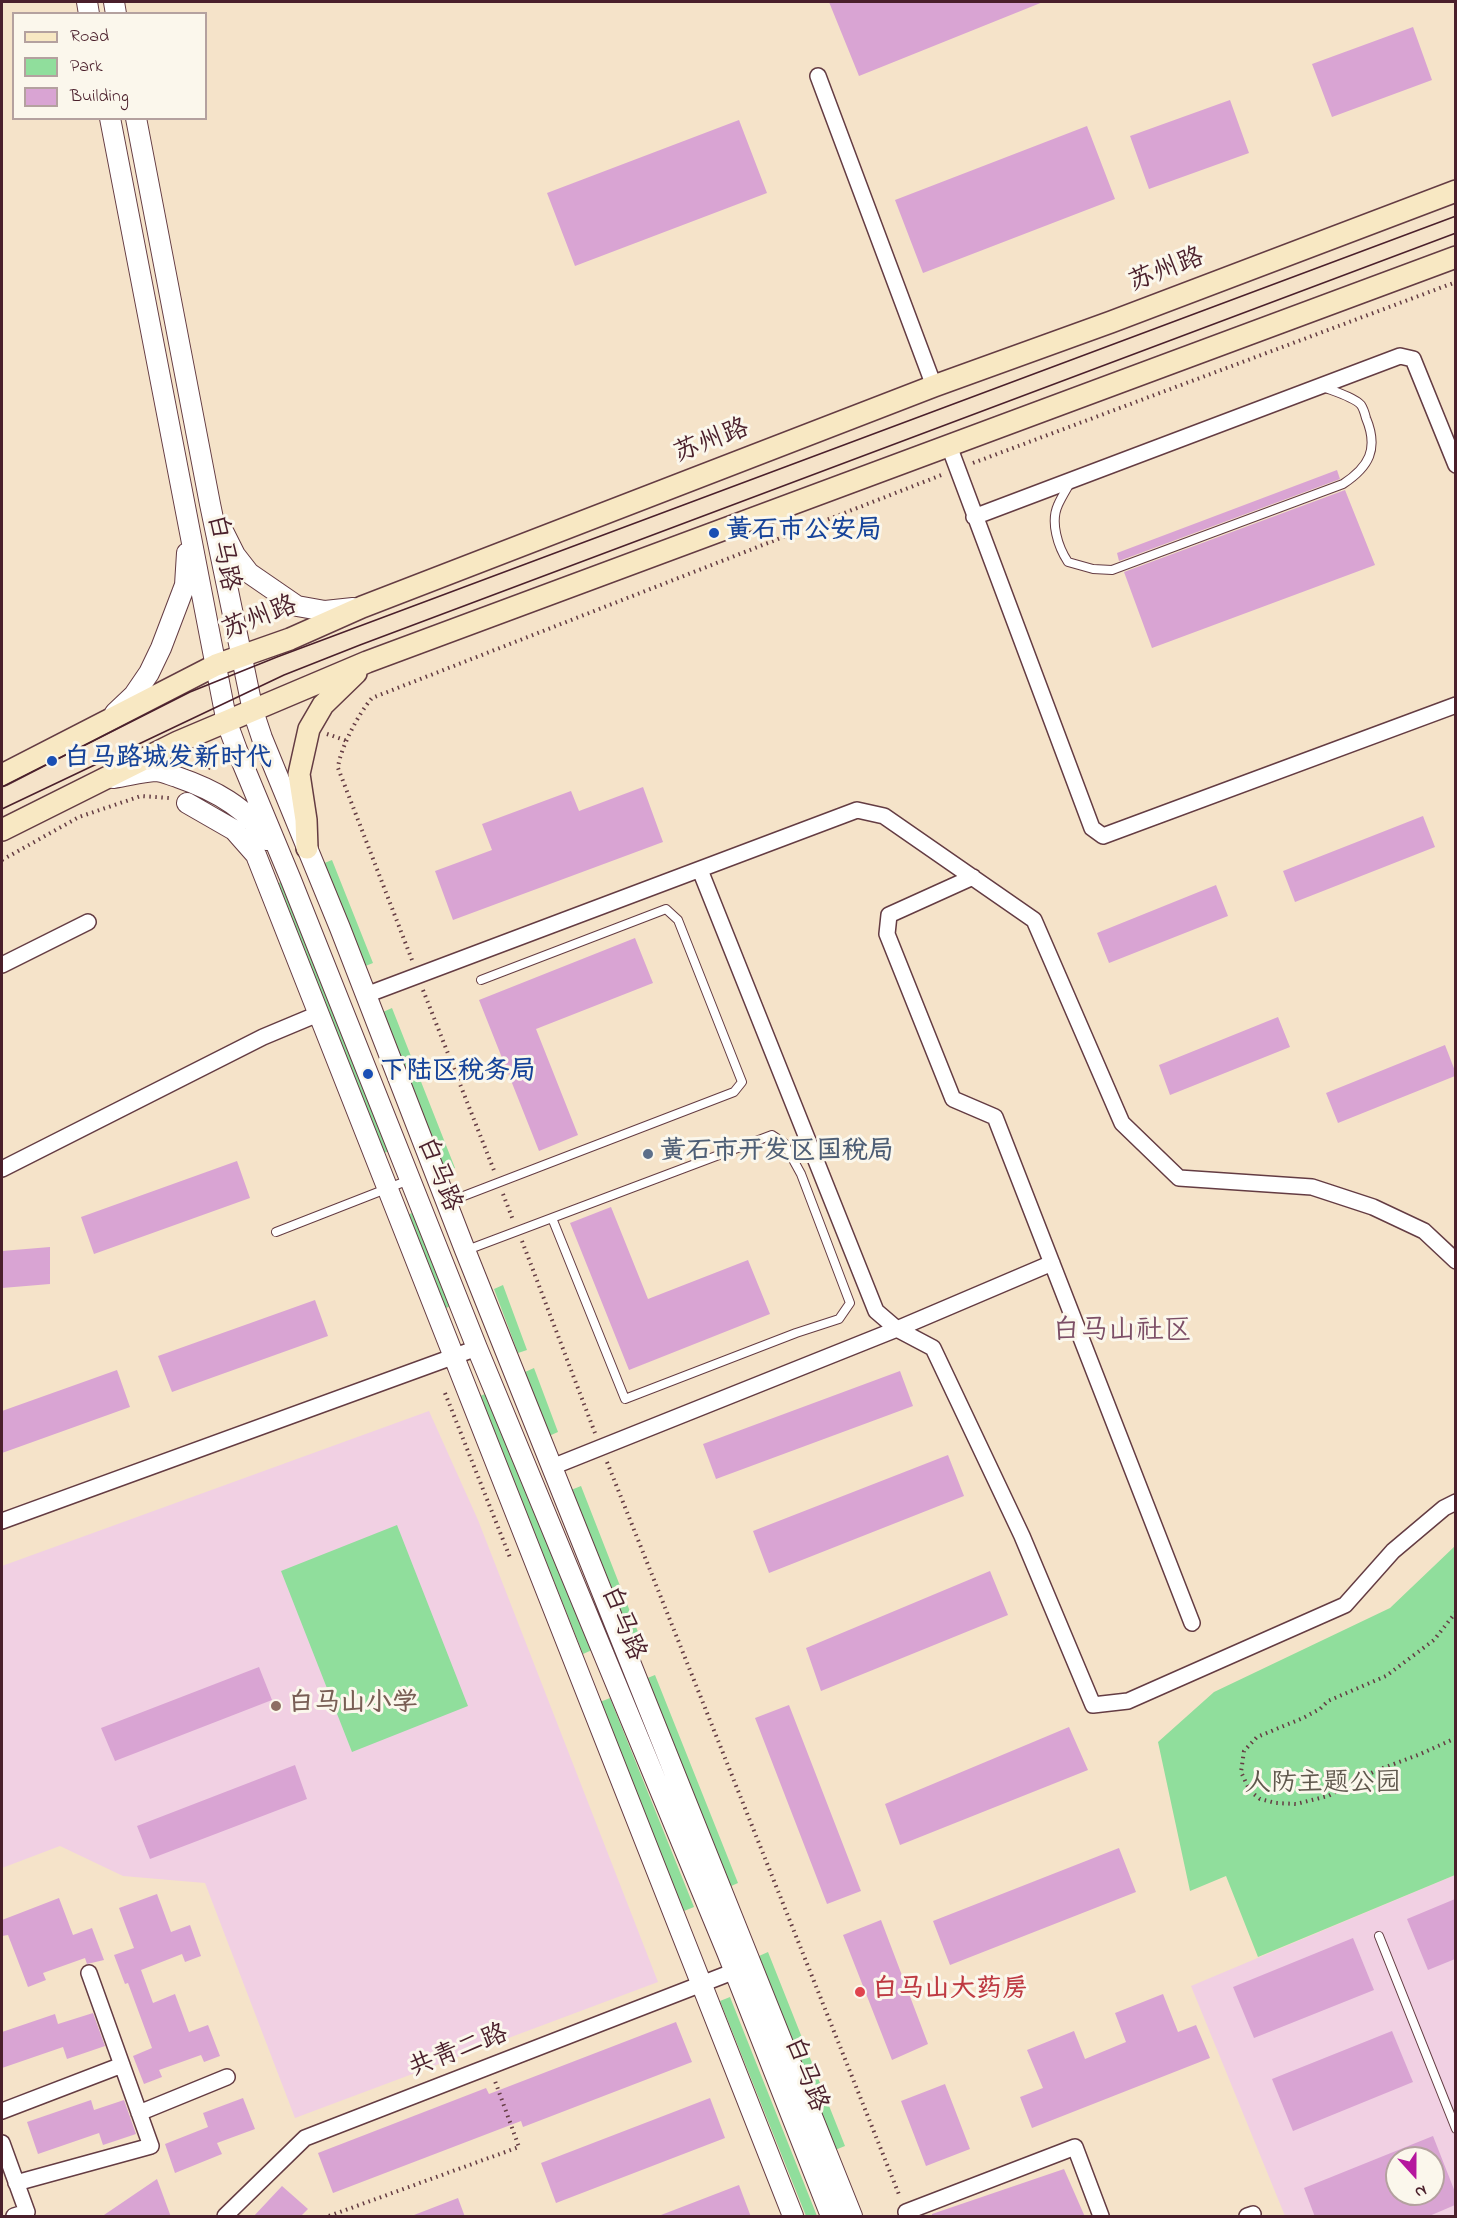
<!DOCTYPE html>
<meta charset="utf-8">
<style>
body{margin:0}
#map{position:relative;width:1457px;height:2218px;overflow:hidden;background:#f5e3c9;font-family:"Indie Flower",sans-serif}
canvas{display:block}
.frame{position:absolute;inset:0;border:3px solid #4a1f2b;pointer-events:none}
.legend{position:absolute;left:12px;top:12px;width:195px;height:108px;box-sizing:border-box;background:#fbf7ec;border:2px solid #b4a19f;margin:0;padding:8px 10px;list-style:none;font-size:18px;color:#4a1f2b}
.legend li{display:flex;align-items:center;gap:12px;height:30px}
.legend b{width:30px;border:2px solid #b4a19f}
.north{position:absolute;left:1385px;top:2146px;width:60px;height:60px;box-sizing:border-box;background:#fbf7ec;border:2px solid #b4a19f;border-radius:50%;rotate:159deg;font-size:16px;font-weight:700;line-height:24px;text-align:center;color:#4a1f2b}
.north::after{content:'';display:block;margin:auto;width:21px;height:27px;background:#b5179e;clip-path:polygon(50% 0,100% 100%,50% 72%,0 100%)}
</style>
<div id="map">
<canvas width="1457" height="2218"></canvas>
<div class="frame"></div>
<ul class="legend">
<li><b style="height:8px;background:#f8e8c3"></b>Road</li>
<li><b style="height:16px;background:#90de9c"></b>Park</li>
<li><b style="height:16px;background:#d9a4d3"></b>Building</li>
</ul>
<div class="north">N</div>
</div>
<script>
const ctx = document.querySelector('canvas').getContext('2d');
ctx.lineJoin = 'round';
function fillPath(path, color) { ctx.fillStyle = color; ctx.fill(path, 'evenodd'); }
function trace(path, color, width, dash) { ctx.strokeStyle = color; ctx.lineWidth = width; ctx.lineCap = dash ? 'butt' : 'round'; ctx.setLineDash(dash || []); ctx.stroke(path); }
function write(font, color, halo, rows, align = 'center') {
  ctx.font = font + ' "Indie Flower","LXGW WenKai TC",sans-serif'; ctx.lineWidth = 6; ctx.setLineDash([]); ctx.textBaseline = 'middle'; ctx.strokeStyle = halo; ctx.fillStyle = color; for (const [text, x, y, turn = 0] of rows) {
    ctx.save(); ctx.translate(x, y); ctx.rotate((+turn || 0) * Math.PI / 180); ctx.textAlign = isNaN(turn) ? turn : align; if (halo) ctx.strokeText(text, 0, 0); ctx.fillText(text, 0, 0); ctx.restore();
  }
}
const built = new Path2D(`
 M 429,1411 L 478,1520 L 658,1982 L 295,2118 L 205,1883 L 123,1876 L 60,1846 L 2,1868 L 2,1566 Z
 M 1455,1875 L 1455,2216 L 1285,2216 L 1191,1986 ZM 1397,2158 L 1433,2158 L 1433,2194 L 1397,2194 Z`);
const green = new Path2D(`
 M 332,860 L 373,963 L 363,967 L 322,864 Z
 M 285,881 L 394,1149 L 384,1153 L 275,884 Z
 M 392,1008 L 455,1168 L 445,1172 L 383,1012 Z
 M 417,1211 L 456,1304 L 446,1308 L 407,1215 Z
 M 503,1285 L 527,1350 L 518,1353 L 494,1289 Z
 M 534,1368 L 558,1432 L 549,1436 L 525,1372 Z
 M 490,1392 L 592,1650 L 583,1654 L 480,1396 Z
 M 581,1486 L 640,1637 L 630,1641 L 571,1490 Z
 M 397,1525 L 468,1706 L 352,1752 L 281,1571 Z
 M 1455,1546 L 1455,1875 L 1258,1957 L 1226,1876 L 1190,1891 L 1158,1742 L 1214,1692 L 1390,1608 Z
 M 655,1675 L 738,1883 L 729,1887 L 645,1679 Z
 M 610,1698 L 694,1907 L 684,1911 L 600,1702 Z
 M 768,1952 L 845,2146 L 835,2150 L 759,1956 Z
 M 730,1997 L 817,2216 L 806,2216 L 720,2001 Z`);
const building = new Path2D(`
 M 829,2 L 1043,2 L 859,76 Z
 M 1413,27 L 1432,80 L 1332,117 L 1312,64 Z
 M 1230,100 L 1249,153 L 1149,189 L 1130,136 Z
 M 739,120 L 767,193 L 575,266 L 547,193 Z
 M 1087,126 L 1115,199 L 923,273 L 895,200 Z
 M 1337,470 L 1340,479 L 1119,561 L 1117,553 Z
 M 1345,490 L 1375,565 L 1152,648 L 1124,572 Z
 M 643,787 L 663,842 L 453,920 L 435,871 L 492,850 L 482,824 L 571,791 L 579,811 Z
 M 1423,816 L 1435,847 L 1295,902 L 1283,871 Z
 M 1216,885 L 1228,916 L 1109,963 L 1097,933 Z
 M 635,938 L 653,983 L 536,1029 L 578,1135 L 539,1151 L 479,1000 Z
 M 1278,1017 L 1290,1047 L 1170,1095 L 1159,1065 Z
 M 1445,1045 L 1455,1071 L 1455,1076 L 1338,1123 L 1326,1093 Z
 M 237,1161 L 250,1198 L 94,1254 L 81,1217 Z
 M 611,1207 L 648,1299 L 748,1260 L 770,1314 L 629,1370 L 570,1223 Z
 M 50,1247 L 50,1284 L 2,1288 L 2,1251 Z
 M 315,1300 L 328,1336 L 172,1392 L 158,1356 Z
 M 117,1370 L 130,1407 L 2,1453 L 2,1411 Z
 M 900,1371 L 913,1406 L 716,1479 L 703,1444 Z
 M 948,1455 L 964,1496 L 769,1573 L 753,1531 Z
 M 990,1571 L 1008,1615 L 821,1691 L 806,1648 Z
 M 259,1667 L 272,1700 L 115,1761 L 101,1728 Z
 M 789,1705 L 861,1891 L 827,1904 L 755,1718 Z
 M 1069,1727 L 1088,1770 L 900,1845 L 885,1804 Z
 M 295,1765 L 307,1799 L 150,1859 L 137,1826 Z
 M 1119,1848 L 1136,1892 L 950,1965 L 933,1921 Z
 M 157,1894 L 171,1932 L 190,1925 L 201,1956 L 185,1962 L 182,1954 L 141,1970 L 153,2003 L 175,1994 L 189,2032 L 208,2025 L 220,2056 L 204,2062 L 201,2055 L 159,2070 L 162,2077 L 144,2084 L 133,2056 L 152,2048 L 128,1983 L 125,1984 L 114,1955 L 134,1948 L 119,1908 Z
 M 59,1898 L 73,1935 L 92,1928 L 104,1960 L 87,1964 L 85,1958 L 43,1973 L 46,1980 L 28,1987 L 8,1935 L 2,1936 L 2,1920 Z
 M 1455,1899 L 1455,1959 L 1428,1970 L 1407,1919 Z
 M 881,1920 L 928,2044 L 892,2060 L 843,1935 Z
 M 1353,1938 L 1374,1990 L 1254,2038 L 1233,1987 Z
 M 1163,1994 L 1178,2032 L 1196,2025 L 1210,2058 L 1032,2128 L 1020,2097 L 1043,2088 L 1027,2050 L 1074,2031 L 1085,2059 L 1126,2042 L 1115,2013 Z
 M 93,2013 L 105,2046 L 67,2059 L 63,2047 L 2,2068 L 2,2032 L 55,2014 L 58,2024 Z
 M 676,2022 L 692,2062 L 523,2127 L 521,2121 L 333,2193 L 318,2153 L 486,2088 L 489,2094 Z
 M 1392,2031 L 1413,2082 L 1293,2131 L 1272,2079 Z
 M 945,2084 L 970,2149 L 926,2166 L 901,2101 Z
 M 243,2098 L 255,2129 L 217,2143 L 222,2154 L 175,2173 L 165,2144 L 208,2127 L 203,2113 Z
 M 710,2098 L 725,2138 L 556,2203 L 541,2163 Z
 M 91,2100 L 94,2110 L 124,2100 L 136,2134 L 103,2145 L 99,2133 L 38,2154 L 27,2122 Z
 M 1433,2136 L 1455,2192 L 1455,2205 L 1427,2217 L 1315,2217 L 1304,2188 ZM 1397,2158 L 1433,2158 L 1433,2194 L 1397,2194 Z
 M 1064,2169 L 1085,2217 L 932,2217 L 932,2214 Z
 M 157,2179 L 171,2217 L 101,2217 Z
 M 739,2185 L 751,2217 L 661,2217 L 661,2215 Z
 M 282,2186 L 308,2209 L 300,2217 L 253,2217 Z
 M 458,2198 L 465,2217 L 414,2217 L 414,2215 Z`);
const path = new Path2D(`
 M 973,463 L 1456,282
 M 327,734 L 347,741
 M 208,769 L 212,762 L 222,757
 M 2,860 L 79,817 L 141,796 L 169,798
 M 412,960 L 338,768 C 340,748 359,713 372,698 L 944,474
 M 423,990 L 495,1173
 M 503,1194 L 513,1220
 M 522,1241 L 595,1433
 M 445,1393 L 511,1560
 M 607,1462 L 900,2197
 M 1456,1612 L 1434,1640 L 1386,1676 L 1328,1701 L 1320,1709 L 1303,1718 L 1257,1737 L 1244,1751 L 1241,1772 L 1250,1791 L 1260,1799 L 1276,1803 L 1296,1804 L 1328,1796 L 1375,1771 L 1418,1755 L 1456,1738
 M 329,2216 L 519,2147 L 495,2081`);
const service = new Path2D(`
 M 1070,483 C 1066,490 1061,498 1058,505 C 1050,522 1058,547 1068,562 L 1093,569 L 1112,570 L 1343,484 C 1369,467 1379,449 1366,418 C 1365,414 1363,408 1361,405 C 1354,397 1333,391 1323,387
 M 448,1202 L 734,1092 L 742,1082 L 678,920 L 666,909 L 481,980
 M 276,1232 L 409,1180
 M 467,1250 L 772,1135 L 784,1143 L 801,1174 L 850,1303 L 839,1319 L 796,1333 L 625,1399 L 552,1218
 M 1379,1936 L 1456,2129`);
const minor = new Path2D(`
 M 818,76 L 934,386
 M 949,446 L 1092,828 L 1103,836 L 1456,705
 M 974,517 L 1400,356 L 1413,359 L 1456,465
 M 973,877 L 889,915 L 887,934 L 953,1099 L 995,1117 L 1192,1623
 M 2,965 L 88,922
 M 366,995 L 857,810 L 884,816 L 1034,920 L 1122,1123 L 1179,1178 L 1312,1187 L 1373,1207 L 1424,1231 L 1456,1261
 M 2,1169 L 263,1037 L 318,1014
 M 897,1329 L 933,1348 L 1022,1536 L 1093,1705 L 1128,1701 L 1345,1605 L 1393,1551 L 1444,1508 L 1456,1502
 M 897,1329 L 1052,1263
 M 552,1467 L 897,1329 L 876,1311 L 700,870
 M 2,1521 L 477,1348
 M 2,2111 L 122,2065
 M 139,2113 L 227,2077
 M 2,2143 L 27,2212 L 14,2216
 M 16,2183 L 151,2146 L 89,1973
 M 906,2212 L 1075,2147 L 1101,2216
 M 225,2216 L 305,2138 L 735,1971
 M 1247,2216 L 1253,2214`);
const tertiary = new Path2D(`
 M 87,2 L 89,14
 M 114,2 L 116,14
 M 110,118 L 210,636 L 227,723 L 237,750 L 291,880 L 477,1348 L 727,1952 L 831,2216
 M 136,118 L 210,504 L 253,711 L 262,738 L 340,928 L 465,1250 L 852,2216
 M 224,533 L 235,555 L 249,573 L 297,606 L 325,611 L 353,608
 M 115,713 L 134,695 L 149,673 L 161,648 L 185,585 L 187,553
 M 113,778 C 127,776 141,772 155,771 C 162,771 170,775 177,777 C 212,789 248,807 267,840
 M 187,803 L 234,830 L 256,855 L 793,2216`);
const secondary = new Path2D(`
 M 2,775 L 216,665 L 290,639 L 362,607 L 934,386 L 1111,322 L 1456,191
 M 2,830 L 178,742 L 367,662 L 1456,257
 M 307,848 L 306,820 L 299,774 L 309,729 L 323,705 L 356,673`);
const tram = new Path2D(`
 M 2,787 L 190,692 L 277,657 L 1456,216
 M 2,809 L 284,675 L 360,645 L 1456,233`);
const markers = [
 [714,533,6,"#1a4fb4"],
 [52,761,6,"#1a4fb4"],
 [368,1074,6,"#1a4fb4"],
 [648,1154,6,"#5c6f8a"],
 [276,1706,6,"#8d6e63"],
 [860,1992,6,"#e0444e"]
];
const streetNames = [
 ["苏州路",1167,272,-21],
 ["苏州路",712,443,-21],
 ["白马路",221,553,79],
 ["苏州路",260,620,-21],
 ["白马路",437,1175,68],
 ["白马路",621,1624,68],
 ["共青二路",459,2053,-21],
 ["白马路",804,2075,69]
];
const transitNames = [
 ["黄石市公安局",726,533],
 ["白马路城发新时代",64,761],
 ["下陆区税务局",380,1074]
];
const serviceNames = [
 ["黄石市开发区国税局",660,1154]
];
const educationNames = [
 ["白马山小学",288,1706]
];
const parkNames = [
 ["人防主题公园",1323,1786]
];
const healthNames = [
 ["白马山大药房",872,1992]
];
const quarterNames = [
 ["白马山社区",1122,1333]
];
fillPath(built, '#f1d0e3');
fillPath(green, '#90de9c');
fillPath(building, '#d9a4d3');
trace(service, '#643c43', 10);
trace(minor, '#643c43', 18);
trace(tertiary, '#643c43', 22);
trace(secondary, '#643c43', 24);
trace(path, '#643c43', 4, [1.5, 4.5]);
trace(service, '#fff', 8);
trace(minor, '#fff', 15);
trace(tertiary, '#fff', 20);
trace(secondary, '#f8e8c3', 21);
trace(tram, '#4a1f2b', 1.5);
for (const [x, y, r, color] of markers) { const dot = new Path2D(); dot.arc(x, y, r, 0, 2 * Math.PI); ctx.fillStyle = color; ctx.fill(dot); trace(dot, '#fbf7ec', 2); }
write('26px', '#4a1f2b', '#fbf7ec', streetNames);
write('bold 26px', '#164399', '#fbf7ec', transitNames, 'left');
write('bold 26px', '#4e5e75', '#fbf7ec', serviceNames, 'left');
write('bold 26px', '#785e54', '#fbf7ec', educationNames, 'left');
write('26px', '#5f584d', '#fbf7ec', parkNames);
write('bold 26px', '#be3a42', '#fbf7ec', healthNames, 'left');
write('28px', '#7c4e66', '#fbf7ec', quarterNames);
</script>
